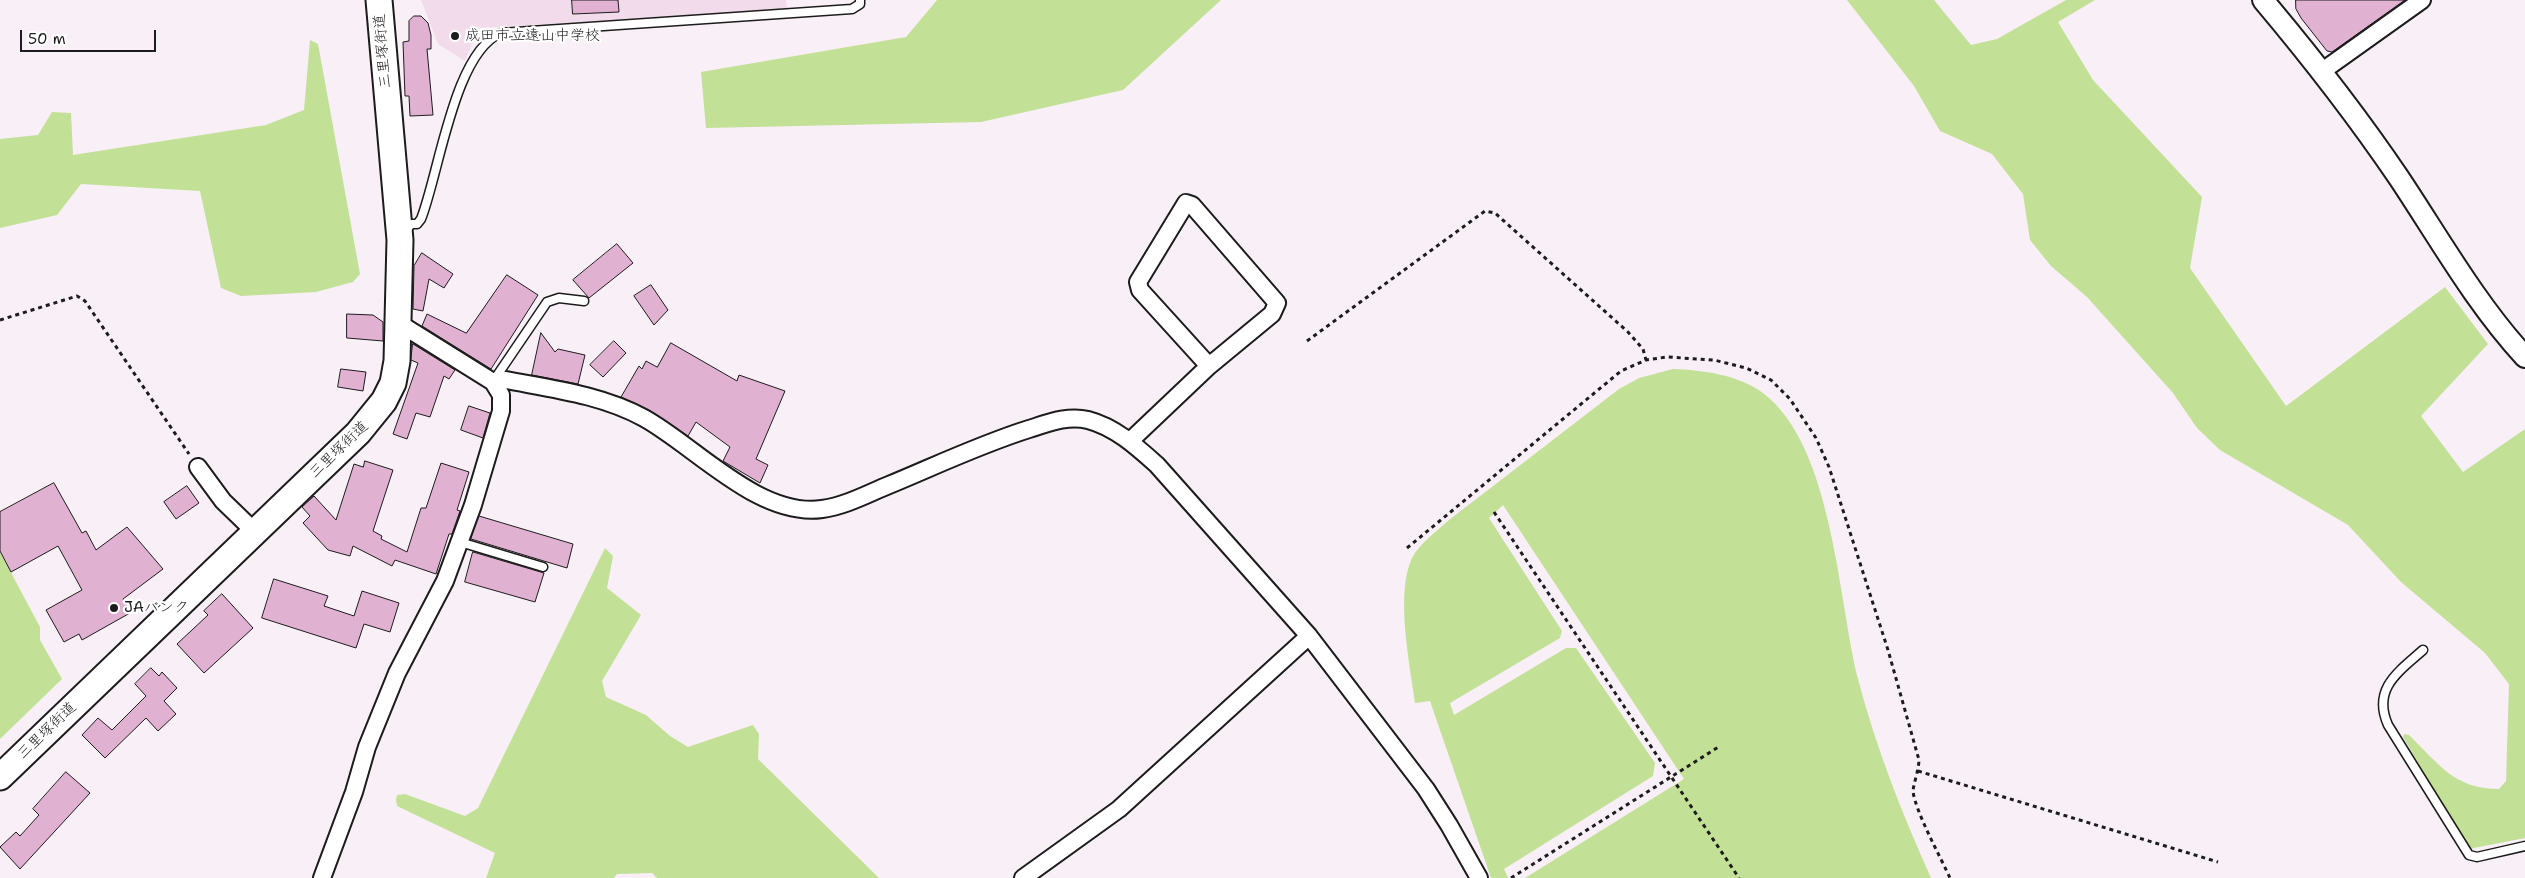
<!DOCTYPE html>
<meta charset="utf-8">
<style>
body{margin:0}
#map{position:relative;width:2525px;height:878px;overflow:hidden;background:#f9eff6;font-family:"Shantell Sans",sans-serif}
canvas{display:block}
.scale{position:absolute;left:20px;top:30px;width:136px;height:22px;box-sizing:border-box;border:2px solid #1c1c1c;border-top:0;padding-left:6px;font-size:15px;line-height:18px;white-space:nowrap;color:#1c1c1c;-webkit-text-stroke:4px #fff;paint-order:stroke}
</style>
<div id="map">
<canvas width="2525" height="878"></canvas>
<div class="scale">50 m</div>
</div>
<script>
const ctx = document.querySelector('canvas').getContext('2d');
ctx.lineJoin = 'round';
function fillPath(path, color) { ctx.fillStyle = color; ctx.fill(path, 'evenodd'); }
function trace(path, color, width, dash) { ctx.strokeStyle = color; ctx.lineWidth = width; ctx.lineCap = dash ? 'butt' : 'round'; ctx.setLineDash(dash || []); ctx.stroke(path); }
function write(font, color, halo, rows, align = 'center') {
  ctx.font = font + ' "Shantell Sans","Klee One",sans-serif'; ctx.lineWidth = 4.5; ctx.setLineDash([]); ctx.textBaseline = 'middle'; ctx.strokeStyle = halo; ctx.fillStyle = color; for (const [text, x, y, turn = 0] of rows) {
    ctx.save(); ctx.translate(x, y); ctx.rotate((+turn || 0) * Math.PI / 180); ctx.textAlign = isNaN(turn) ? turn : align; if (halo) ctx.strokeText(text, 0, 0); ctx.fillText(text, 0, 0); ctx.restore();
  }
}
const built = new Path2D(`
 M 421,0 L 786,0 L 787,10 L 478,28 L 465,61 L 438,44 Z`);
const green = new Path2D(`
 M 937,0 L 1221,0 L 1123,90 L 981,122 L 706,128 L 701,72 L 906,37 Z
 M 1847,0 L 1934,0 L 1971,45 L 1997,39 L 2066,0 L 2095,0 L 2058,22 L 2093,80 L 2202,197 L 2190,268 L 2286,406 L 2445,287 L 2488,344 L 2421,416 L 2463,472 L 2525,429 L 2525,838 L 2469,849 L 2403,737 L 2404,734 L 2409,735 C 2439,764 2454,789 2499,789 L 2506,781 L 2509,684 L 2485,653 L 2401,582 L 2348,525 L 2220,450 L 2197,428 L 2173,393 L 2087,297 L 2051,266 L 2030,240 L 2023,194 L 1992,154 L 1940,131 L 1914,86 Z
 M 310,40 L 318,44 L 360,274 L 353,282 L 316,292 L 241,296 L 221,288 L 200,191 L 81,184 L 57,215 L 0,228 L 0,139 L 38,135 L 52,112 L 71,113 L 73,155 L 266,125 L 304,110 Z
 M 1673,369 C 1703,370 1739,375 1763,393 C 1833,446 1838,599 1858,679 C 1876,748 1902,813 1931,878 L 1525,878 L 1684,779 L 1503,505 L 1489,518 L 1562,631 L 1560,638 L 1450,703 L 1454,715 L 1566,648 L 1576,648 L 1655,763 L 1653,776 L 1504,869 L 1508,878 L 1491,878 L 1430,701 L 1415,703 C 1410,665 1395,594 1412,558 C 1420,543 1437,531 1449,520 L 1619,389 L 1639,378 Z
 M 605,548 L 613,556 L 607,588 L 641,615 L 602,681 L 606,697 L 646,715 L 670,736 L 688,747 L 753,725 L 759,734 L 758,759 L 879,878 L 657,878 L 652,873 L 617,874 L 614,878 L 486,878 L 495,853 L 397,806 L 396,800 L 397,795 L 405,794 L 465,816 L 478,808 Z
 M 0,552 L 40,627 L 40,640 L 62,679 L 0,739 Z`);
const building = new Path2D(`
 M 572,0 L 618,0 L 619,12 L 573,14 Z
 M 2296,0 L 2405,0 L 2332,52 L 2327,51 L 2301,18 L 2296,9 Z
 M 414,16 L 421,16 L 428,23 L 431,35 L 431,49 L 427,49 L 433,115 L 410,116 L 409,96 L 405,96 L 403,42 L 409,41 L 409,21 Z
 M 617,244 L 633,263 L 589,298 L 573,280 Z
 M 422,253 L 453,274 L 444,288 L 429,279 L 423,311 L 413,309 L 414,266 Z
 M 507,275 L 538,295 L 491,369 L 422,326 L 427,314 L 466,333 Z
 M 651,285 L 668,310 L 654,325 L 634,296 Z
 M 347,314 L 373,315 L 383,322 L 383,341 L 347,338 Z
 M 541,333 L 555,352 L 558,349 L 585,355 L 578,384 L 532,375 Z
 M 614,341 L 626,353 L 603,377 L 590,365 Z
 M 671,343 L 737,381 L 739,375 L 785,391 L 756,459 L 768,465 L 760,483 L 723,461 L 730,447 L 696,422 L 688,436 L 649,410 L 621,397 L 639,366 L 642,369 L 646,361 L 657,367 Z
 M 413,344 L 455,370 L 449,379 L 444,376 L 430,417 L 416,413 L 407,439 L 393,434 L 418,363 L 411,360 Z
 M 341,369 L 366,372 L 363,391 L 338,387 Z
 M 469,406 L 490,413 L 483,438 L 461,430 Z
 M 365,461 L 393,470 L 373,531 L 382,536 L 381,539 L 407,552 L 421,508 L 426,508 L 441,463 L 469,472 L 457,510 L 460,511 L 452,534 L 449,534 L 436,574 L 395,560 L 392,566 L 353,546 L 350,556 L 328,550 L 303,523 L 310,516 L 302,507 L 314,496 L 336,520 L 354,464 L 363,467 Z
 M 54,483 L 82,533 L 86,531 L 96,550 L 127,527 L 163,569 L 123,599 L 130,613 L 82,640 L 79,634 L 64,642 L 46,610 L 82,590 L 58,546 L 11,572 L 0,551 L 0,512 Z
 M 187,486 L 199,503 L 176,519 L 164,502 Z
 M 479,516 L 573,544 L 567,568 L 471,539 Z
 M 473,552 L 544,573 L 535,602 L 465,582 Z
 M 274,579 L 328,596 L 324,606 L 354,616 L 362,591 L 399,603 L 390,632 L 364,624 L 356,648 L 262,618 Z
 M 222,594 L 253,628 L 204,673 L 177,644 L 208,615 L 204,611 Z
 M 151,668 L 159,676 L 162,672 L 177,688 L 164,701 L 176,714 L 158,731 L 146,718 L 105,758 L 82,735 L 98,718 L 112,730 L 146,696 L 135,684 Z
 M 66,772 L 90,793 L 20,869 L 0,847 L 16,832 L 20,836 L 39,815 L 33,809 Z`);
const path = new Path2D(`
 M 0,320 L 77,296 L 85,301 L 189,454
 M 1307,341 L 1485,211 L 1495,213 L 1628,332 L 1643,349 L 1646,360
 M 1494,512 L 1739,878
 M 1407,548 L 1621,371 L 1646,360 L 1667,357 L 1714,360 L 1746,368 L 1771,380 L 1790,399 L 1816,438 L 1829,467 L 1888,650 L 1919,760 C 1919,768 1913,787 1913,791 C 1915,811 1941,858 1950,878
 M 1918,771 L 2218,862
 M 1511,878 L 1720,746`);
const service = new Path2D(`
 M 405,232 L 411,224 L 417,224 L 421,219 C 439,174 454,52 501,33 L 852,9 L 860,4 L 860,0
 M 494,380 L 547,302 L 559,298 L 584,301
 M 460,542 L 543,567
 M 2423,650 C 2398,672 2372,689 2388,725 L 2469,855 L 2477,857 L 2525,846`);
const minor = new Path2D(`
 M 2321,72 L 2422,0
 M 493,382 L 506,380 C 553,389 602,395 644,418 C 695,446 759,518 822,509 C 845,506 867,494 889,485 C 935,466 981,444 1029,429 C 1048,423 1068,415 1088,420 C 1115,427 1137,447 1157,465 L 1309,636 L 1426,789 L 1449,825 L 1479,878
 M 1130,441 L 1209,366 L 1272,314 L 1277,303 L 1192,205 L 1186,203 L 1138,282 L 1140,290 L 1209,366
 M 198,467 L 223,501 L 254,531
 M 322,878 L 354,792 L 367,747 L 397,673 L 445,581 L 473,505 L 501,411 L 501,395 L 493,382 L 397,322
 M 1023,878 L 1119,809 L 1309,636`);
const tertiary = new Path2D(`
 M 2263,0 C 2311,57 2357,116 2399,178 C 2439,238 2476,304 2525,357`);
const primary = new Path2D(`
 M 0,777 L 358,433 L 384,401 L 393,383 L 397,361 L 400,240 L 379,0`);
const markers = [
 [455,36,5,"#1c1c1c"],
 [114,608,5,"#1c1c1c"]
];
const poiNames = [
 ["成田市立遠山中学校",465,36],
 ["JAバンク",124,608]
];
const streetNames = [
 ["三里塚街道",383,51,-95],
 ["三里塚街道",339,450,-44],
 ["三里塚街道",47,731,-44]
];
fillPath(built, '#f2dceb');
fillPath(green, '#c3e097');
fillPath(building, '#e1b1d2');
trace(building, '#1c1c1c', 1);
trace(service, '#1c1c1c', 11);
trace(minor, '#1c1c1c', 20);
trace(tertiary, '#1c1c1c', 24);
trace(primary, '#1c1c1c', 29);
trace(path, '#1c1c1c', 3, [4, 4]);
trace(service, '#fff', 8);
trace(minor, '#fff', 16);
trace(tertiary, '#fff', 20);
trace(primary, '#fff', 25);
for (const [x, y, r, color] of markers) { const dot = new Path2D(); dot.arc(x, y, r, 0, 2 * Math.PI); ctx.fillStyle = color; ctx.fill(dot); trace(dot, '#fff', 2); }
write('15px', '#1c1c1c', '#fff', poiNames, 'left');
write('15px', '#1c1c1c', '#fff', streetNames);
</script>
